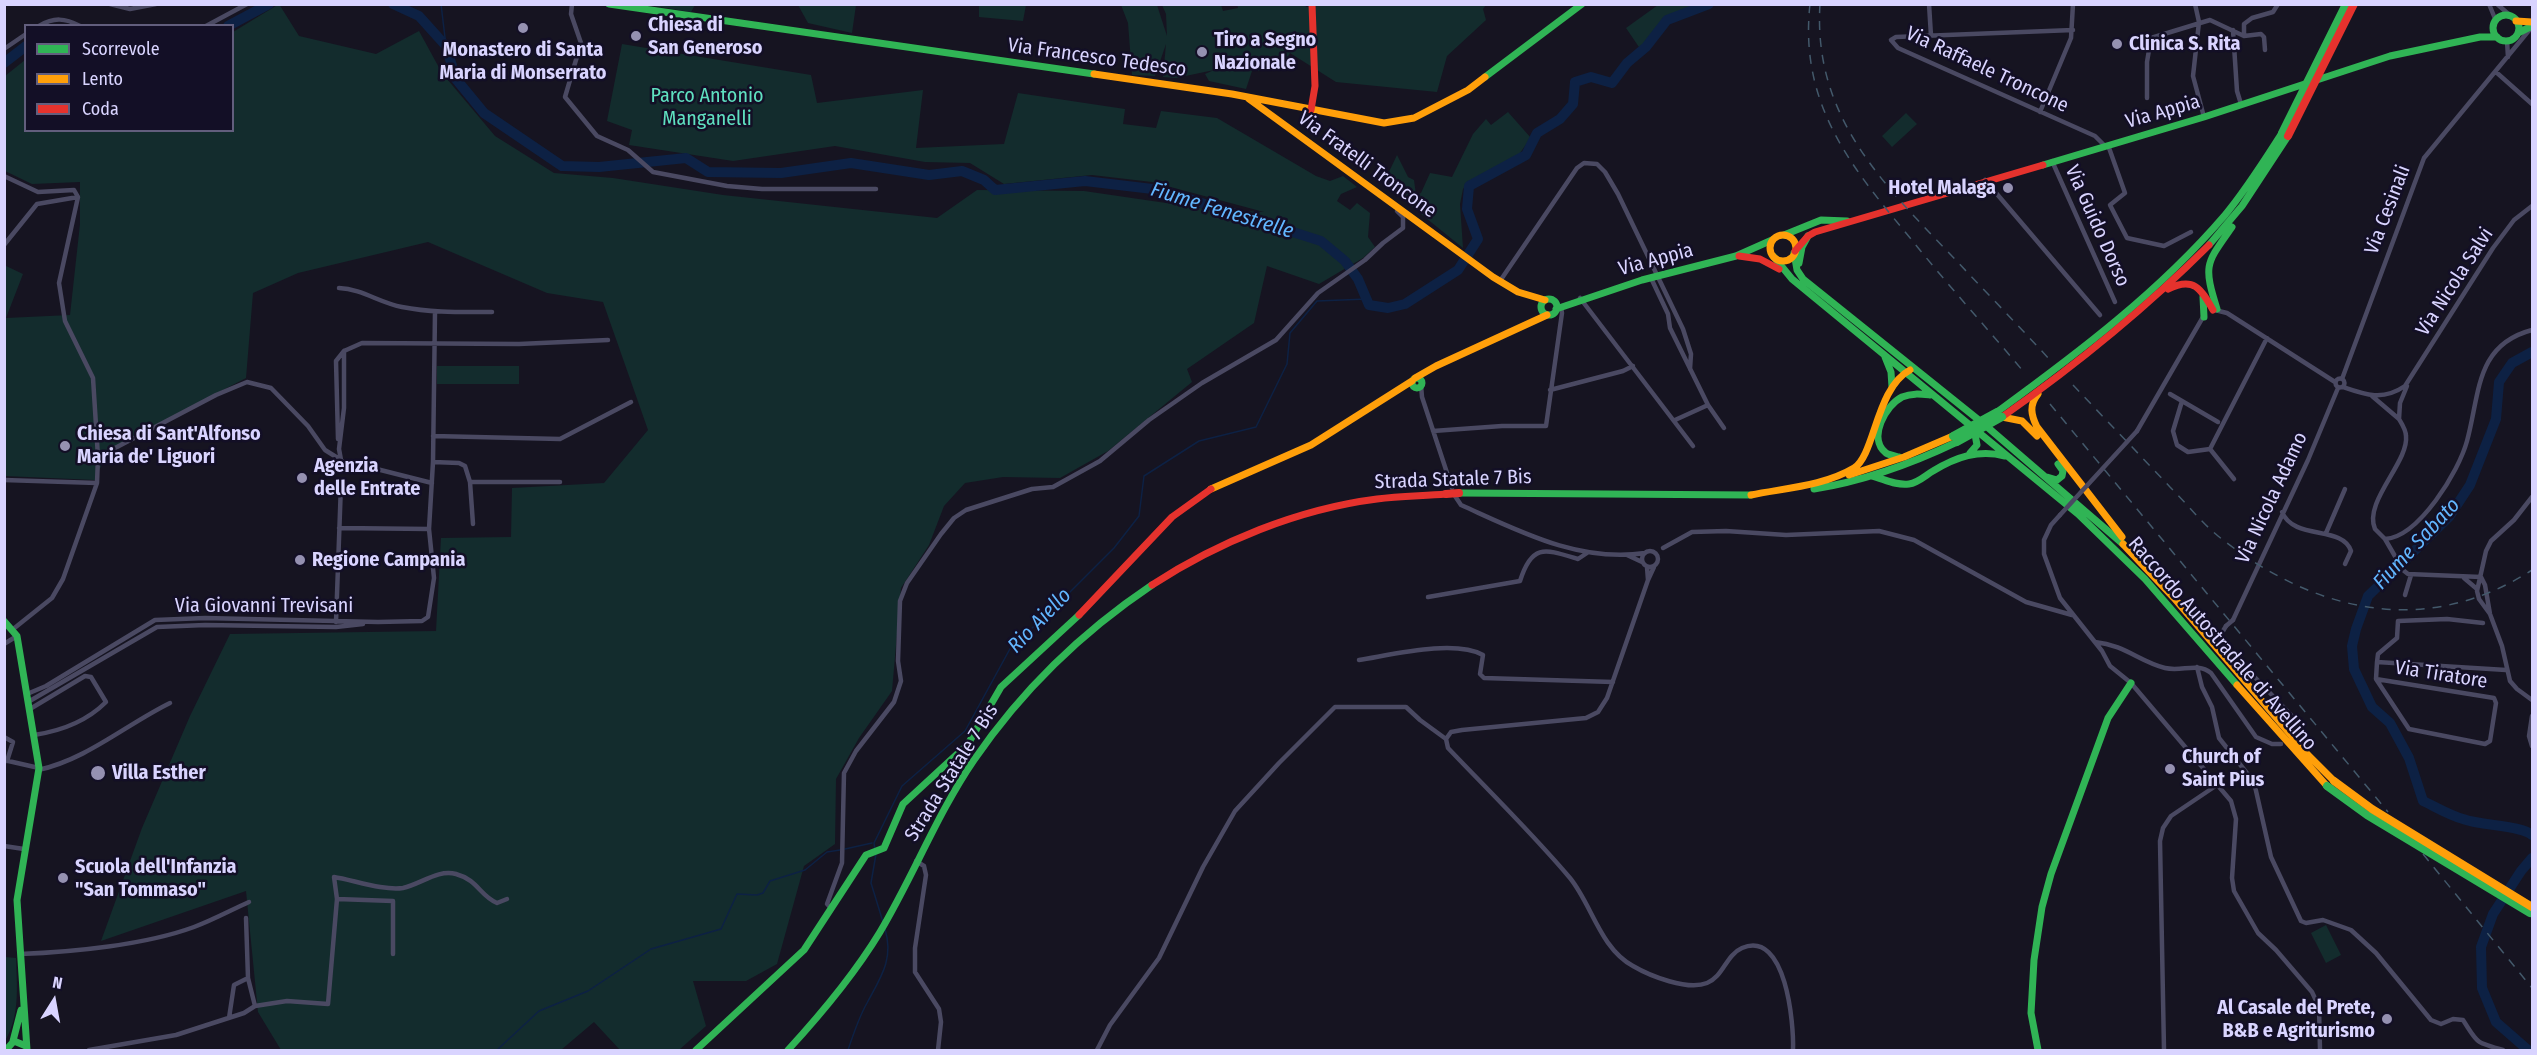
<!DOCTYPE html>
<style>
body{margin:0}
#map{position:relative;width:2537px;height:1055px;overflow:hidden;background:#161421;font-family:"Fira Sans Condensed",sans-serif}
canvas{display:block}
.frame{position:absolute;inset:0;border:6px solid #d9d4ff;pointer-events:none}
.legend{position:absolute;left:24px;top:24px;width:210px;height:108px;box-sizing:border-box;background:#130f26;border:2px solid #625e7d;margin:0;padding:8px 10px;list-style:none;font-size:18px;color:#d9d4ff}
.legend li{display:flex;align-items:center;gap:12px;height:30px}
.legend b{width:30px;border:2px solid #625e7d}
.north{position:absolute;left:24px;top:971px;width:60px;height:60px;-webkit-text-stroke:4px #130f26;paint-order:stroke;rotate:11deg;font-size:16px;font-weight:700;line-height:24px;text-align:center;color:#d9d4ff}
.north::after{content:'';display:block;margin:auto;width:21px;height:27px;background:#d9d4ff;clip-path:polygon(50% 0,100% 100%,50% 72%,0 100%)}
</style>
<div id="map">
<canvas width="2537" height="1055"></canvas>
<div class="frame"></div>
<ul class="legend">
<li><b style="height:8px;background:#30b455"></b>Scorrevole</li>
<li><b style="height:8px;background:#ff9f0a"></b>Lento</li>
<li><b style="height:8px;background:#e5322d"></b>Coda</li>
</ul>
<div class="north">N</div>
</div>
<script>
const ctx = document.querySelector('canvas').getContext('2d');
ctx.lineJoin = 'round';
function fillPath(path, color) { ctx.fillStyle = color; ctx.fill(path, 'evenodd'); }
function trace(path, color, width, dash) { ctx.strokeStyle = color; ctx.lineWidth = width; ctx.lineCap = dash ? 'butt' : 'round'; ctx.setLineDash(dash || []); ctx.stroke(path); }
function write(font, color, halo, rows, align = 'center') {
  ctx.font = font + ' "Fira Sans Condensed",sans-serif'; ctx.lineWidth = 5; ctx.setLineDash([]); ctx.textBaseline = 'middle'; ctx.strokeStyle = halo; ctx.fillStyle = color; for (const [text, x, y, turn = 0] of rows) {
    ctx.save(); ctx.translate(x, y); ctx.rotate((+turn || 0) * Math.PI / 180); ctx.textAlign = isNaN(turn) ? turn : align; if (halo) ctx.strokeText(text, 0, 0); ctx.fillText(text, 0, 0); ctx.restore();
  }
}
const green = new Path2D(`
 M 279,4 L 299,36 L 376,54 L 419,31 L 442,73 L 495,136 L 554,173 L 613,178 L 723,195 L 937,218 L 977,190 L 1084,191 L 1207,209 L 1264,212 L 1152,182 L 1092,175 L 1004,184 L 970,163 L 925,162 L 835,146 L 733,161 L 629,145 L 632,130 L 607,121 L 622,44 L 811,75 L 817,103 L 923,90 L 916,148 L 1004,144 L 1018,93 L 1125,109 L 1123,124 L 1156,128 L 1161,111 L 1217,118 L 1316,176 L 1330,181 L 1343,176 L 1357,187 L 1341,194 L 1337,201 L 1350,210 L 1357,203 L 1370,213 L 1368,237 L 1375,247 L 1363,258 L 1319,284 L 1267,266 L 1254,323 L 1187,369 L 1192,382 L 1108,451 L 1060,478 L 1003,477 L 965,483 L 944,506 L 929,545 L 901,588 L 892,691 L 859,738 L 836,779 L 835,844 L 804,866 L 777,964 L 746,981 L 693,981 L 706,1026 L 679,1050 L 620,1050 L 594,1022 L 561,1050 L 281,1050 L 258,1012 L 246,891 L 101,941 L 142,828 L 190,716 L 230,634 L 436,631 L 441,538 L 511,537 L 512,488 L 604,483 L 648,430 L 603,302 L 547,293 L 428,242 L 298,273 L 253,293 L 246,378 L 108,450 L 95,480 L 5,476 L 4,265 L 23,274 L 6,318 L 70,315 L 80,224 L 80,182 L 32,184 L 5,171 L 5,76 L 25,60 L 26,130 L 232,130 L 233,32 Z
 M 1237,4 L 1305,4 L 1306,7 L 1326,4 L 1486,5 L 1483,9 L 1486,20 L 1447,56 L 1437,92 L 1336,82 L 1290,53 L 1280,71 L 1252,71 L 1246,89 L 1209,81 L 1205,74 L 1214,70 L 1176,78 L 1163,77 L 1166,44 L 1155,76 L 1132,75 L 1128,23 L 1121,5 L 1157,5 L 1167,36 L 1166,14 L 1162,5 L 1221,5 L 1223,11 L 1238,8 Z
 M 646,5 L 695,4 L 695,5 L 691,12 Z
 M 798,5 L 856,5 L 852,33 L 808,23 Z
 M 979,5 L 1026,5 L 1023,21 L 979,17 Z
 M 1658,5 L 1658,4 L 1709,5 L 1667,20 L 1641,50 L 1626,28 Z
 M 1508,112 L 1531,138 L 1517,157 L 1469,181 L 1463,189 L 1460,204 L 1463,248 L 1400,197 L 1401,191 L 1387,176 L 1397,155 L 1408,177 L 1414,180 L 1416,195 L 1421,193 L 1430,173 L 1452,177 L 1473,134 L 1486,119 L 1491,125 Z
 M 1906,113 L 1917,124 L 1892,147 L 1882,136 Z
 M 437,366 L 519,366 L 519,384 L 437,384 Z
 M 2326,925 L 2341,955 L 2326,963 L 2311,933 Z
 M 5,957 L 16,958 C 17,987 20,1016 5,1041 Z`);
const stream = new Path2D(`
 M 441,4 L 446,46
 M 845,849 L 872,843
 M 875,850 L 874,843 L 902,786 L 965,731 L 1011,647 L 1051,611 L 1114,548 L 1139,516 L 1144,476 L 1199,441 L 1256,427 L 1287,364 L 1290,333 L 1317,301 L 1367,299
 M 876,854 L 871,883 L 883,922
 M 497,1050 L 539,1011 L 588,991 L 651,949 L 721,929 L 737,894 L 757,895 L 763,893 L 770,881 L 805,870 L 827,852 L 840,850
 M 848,1050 C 853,1035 859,1017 867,1003 C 881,977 894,959 885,929`);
const river = new Path2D(`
 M 393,4 L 419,16 L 446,46 L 456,79 L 484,113 L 562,166 L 599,167 L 686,158 L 708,172 L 781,173 L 851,163 L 929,175 L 962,171 L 984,180 L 995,190 L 1085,181 L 1161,190 L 1321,241 L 1345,261 L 1358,279 L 1369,305 L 1388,308 L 1405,304 L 1458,270 L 1478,239 L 1467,209 L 1469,186 L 1526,155 L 1537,133 L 1560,119 L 1573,104 L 1575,82 L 1591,77 L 1612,83 L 1627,63 L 1646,47 L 1667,20 L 1709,4
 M 228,26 L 269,4
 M 4,63 L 26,46
 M 2532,352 L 2512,363 L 2499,382 L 2496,419 L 2470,485 L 2449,517 L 2368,596 L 2356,629 L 2352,646 L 2354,669 L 2372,707 L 2390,723 L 2409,758 L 2423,801 C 2436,807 2449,815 2463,819 C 2482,826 2521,825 2532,835
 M 2528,1050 L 2496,1022 L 2482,988 L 2481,947 L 2493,914 L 2521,871 L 2532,858`);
const street = new Path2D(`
 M 110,4 L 130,9 L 156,4
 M 572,4 L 571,14 L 581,43 L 565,97 L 597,136 L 628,150 L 653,172 L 727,186 L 762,189 L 876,189
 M 1929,4 L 1931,36
 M 2195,4 L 2199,22 L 2193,76 L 2204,117
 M 2489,4 L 2496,21
 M 2497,4 L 2513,18
 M 4,5 L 5,4
 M 39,26 C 54,17 65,18 80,26
 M 206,26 L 247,4
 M 2073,30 L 1896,37 L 1891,40 L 1898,48 L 2095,136 L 2105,146
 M 2233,30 L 2237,91 L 2241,104
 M 2244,36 L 2244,24 L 2252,18 L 2273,12 L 2278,4
 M 2507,41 L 2508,57
 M 4,49 L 26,34
 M 2496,72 L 2532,104
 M 2147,98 L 2147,62 L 2151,38 L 2210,20 L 2244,36 L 2261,34 L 2264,37 L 2265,50
 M 2040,112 L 2071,38 L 2073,4
 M 2108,145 L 2125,193 L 2110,205 L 2127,238 L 2164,246 L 2191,232
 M 2052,161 L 2115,302
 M 4,176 L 38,192 L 74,190 L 78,197 L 37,204 L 4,245
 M 1985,180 L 2100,315
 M 1651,278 L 1668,314 L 1670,328 L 1708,405 L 1724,428
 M 1500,281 L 1577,168 L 1584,163 L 1597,164 L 1605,172 L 1618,194 L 1683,329 L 1691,354 L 1690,369
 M 339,288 C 362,289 380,303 402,307 C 432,313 462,312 492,312
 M 1580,298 L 1693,446
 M 2215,310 L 2227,313 L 2335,382
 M2335.5 383a4.5 4.5 0 1 1 9 0a4.5 4.5 0 1 1-9 0Z
 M 2342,379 L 2424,158 L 2531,28
 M 1421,385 L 1422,397 L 1452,488
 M 2343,387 C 2366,395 2383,401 2405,386 L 2493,248 L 2514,220 L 2532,206
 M 1550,390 L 1623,371 L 1633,366
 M 2170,394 L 2218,422
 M 2372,396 L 2399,419 L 2400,403 L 2407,386
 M 2182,401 L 2173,431 L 2177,445 L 2188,452 L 2210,449 L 2267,338
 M 1675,420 L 1708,405
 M 1433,431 L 1502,426 L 1546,426 L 1562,313 L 1561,307
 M 2137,431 L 2203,317
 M 433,436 L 560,439 L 631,402
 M 338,439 L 336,361 L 344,351
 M 2210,449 L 2234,479
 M 98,457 L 216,395 L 247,382 L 271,388 L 308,426 L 325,450 L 341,460 L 432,483
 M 341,460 L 339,449 L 344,408 L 344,351 L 362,343 L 519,344 L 608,340
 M 433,462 L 459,463 L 465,466 L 470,482 L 473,524
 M 4,480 L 97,483
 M 470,482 L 560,482
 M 1455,496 L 1461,505 C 1519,531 1579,563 1645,553
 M 2282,512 C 2294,541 2343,525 2351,551 L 2345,564
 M 2060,515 L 2051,525 L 2044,540 L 2044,554 L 2060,598 L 2102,651 L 2110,666 L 2131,683 L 2231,801 L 2236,819 L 2232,878 L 2234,891 L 2258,933 L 2276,950 L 2312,992 L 2319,1007 L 2320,1050
 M 339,528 L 429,529
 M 2326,533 L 2345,489
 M 2385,539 C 2419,537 2459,471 2467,441 C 2480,394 2475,345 2532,330
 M 2385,539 L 2375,529 C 2363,502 2409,462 2406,436 C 2406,430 2402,424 2399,419
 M 2385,539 L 2403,570 L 2408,574 L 2481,577
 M 1663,548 L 1692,532 L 1726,531 L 1786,535 L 1879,531 L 1914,540 L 2026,602 L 2072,615
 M1642 559a8 8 0 1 1 16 0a8 8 0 1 1-16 0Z
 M 1627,555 L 1642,562
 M 1647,567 L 1648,580 L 1654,567
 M 2481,577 L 2485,585 L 2490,614 L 2502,646 L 2510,681 L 2517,689 L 2532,700
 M 2464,578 L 2477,589
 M 1648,580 L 1607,698 L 1598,712 L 1586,718 L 1462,730 L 1451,732 L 1446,739 L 1448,748 C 1488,790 1533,834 1570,878 C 1592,905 1600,948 1633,966 C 1650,976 1688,991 1707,983 C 1723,977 1726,955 1742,948 C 1786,929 1794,1024 1793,1050
 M 2405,595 L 2411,575
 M 1428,597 L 1520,581 C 1532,543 1545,549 1578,559 L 1587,553
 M 2490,614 L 2479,599 L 2477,591 L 2486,551 L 2491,541 L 2514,520 L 2532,497
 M 2233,620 L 2308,460 L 2338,388
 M 336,622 L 341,484
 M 2483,623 L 2447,619 L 2398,621 L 2397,638 L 2378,654 L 2377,662 L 2506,670
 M 2226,626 L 2220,636 L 2220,641 L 2293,717 L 2295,723 L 2293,731
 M 12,630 L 52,598 L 63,579 L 97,483 L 98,457 L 93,378 L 65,321 L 59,283 L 78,197
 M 2095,642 C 2125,645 2140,662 2165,668 C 2182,672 2197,662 2211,673 L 2256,737 L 2272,744 L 2281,744
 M 4,644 L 17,636
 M 1359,660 C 1391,655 1454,639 1483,655 L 1480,674 L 1484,678 L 1613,682
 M 2197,667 L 2202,687 L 2212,707 L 2219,738 L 2254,782 L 2271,857 L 2301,921 L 2306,923 L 2323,920 L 2351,930 L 2376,953 L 2431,1020 L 2441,1024 L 2453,1019 L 2463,1020 C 2478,1043 2474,1042 2503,1050
 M 2376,679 L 2409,729 L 2485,744 L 2490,741 L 2496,703 L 2494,698 L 2376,679 L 2377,662
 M 27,694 L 46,686 L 155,620 L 205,618 L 378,622 L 422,621 L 428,617 L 434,578 L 429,529 L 433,462 L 435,312
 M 28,702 L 157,627 L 205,625 L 336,627 L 363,624
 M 30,709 L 85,676 L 91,677 L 106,702 C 86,722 61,731 34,735
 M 2532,716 L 2529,736 L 2532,746
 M 4,737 L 13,742 L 7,761
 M 4,760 L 39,768
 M 38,770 C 86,760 127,724 170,703
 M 4,846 L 24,849
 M 916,861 L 924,866 L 926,875 L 915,948 L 915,972 L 939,1009 L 941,1022 L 938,1050
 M 337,899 L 334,877 C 353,880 384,891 403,888 C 421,884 438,869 456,874 C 478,880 480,896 497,903 L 507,899
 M 830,907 L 827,904 L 842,863 L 844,773 L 856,751 L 894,702 L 901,681 L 898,661 L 900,601 L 907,583 L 941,534 L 954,518 L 966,510 L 1032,489 L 1053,487 L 1100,461 L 1149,420 L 1202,383 L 1276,340 L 1318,293 L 1365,260 L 1383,243 L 1403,228 L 1403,217 L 1397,211
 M 246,918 L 248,978 L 255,1006
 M 20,954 C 73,952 145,945 194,927 C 213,920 231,910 249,902
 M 229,1018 L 234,985 L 248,978
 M 89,1050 L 176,1035 L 244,1013 L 255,1006 L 287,1001 L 328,1004 L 337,899 L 393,901 L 393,954
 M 1097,1050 L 1110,1025 L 1159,958 L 1203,867 L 1235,811 L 1279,763 L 1335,707 L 1406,707 L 1420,720 L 1446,739
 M 2164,1050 L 2160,841 L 2163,828 L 2171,816 L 2217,785`);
const fast = new Path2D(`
 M 609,4 L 1094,74
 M2493 28a13 13 0 1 1 26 0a13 13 0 1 1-26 0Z
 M 2518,33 L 2532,26
 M 1485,77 L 1582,4
 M 2043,165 L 2204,117 L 2390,56 L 2480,37 L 2497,37
 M 1784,235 L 1821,220 L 1847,221
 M 2209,245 L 2242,206 L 2288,136
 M 1794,253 L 1797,270 L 1803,279 L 1985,425 L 2123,544
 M 1774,257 L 1792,279 L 2078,514 L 2145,579 L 2237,685
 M 1799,263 L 1802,247 L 1808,236
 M 2203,297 L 2204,317
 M1541 307a8 8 0 1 1 16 0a8 8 0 1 1-16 0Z
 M 1556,309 L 1642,280 L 1736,256 L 1772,240
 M 2217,309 C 2203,264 2206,264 2232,227
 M 1885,357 L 1891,372 L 1892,387
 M1412 383a5 5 0 1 1 10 0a5 5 0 1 1-10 0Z
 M 1997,412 C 2078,353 2159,292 2225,215 C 2246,190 2264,161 2282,133
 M 1970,453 L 1977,445 L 1974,429
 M 1899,457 C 1895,456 1889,455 1886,453 C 1867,438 1886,405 1902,397 C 1912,393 1920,394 1930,395
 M 1872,476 C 1884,479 1896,486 1909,484 C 1918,483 1926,475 1933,471 C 1956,457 1979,449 2005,456
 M 2047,477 L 2057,480 L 2062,476 L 2063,471 L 2058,464
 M 1814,489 C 1864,481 1911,464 1957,442
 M 1459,493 L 1751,495
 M 4,621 L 17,636 L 39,768 L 17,900 L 27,1050
 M 13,1041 L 21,1010
 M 6,1050 L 14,1041 L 26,1046
 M 696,1050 L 804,950 L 866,855 L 884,848 L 903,804 L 968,744 L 1001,687 L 1079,615
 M 788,1050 C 822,1013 854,975 880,932 C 914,875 937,814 974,760 C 1022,690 1082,632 1152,585
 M 2038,1050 L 2031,1013 L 2034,960 L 2042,907 L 2051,874 L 2108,718 L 2131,683`);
const slow = new Path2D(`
 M 2516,21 L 2532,22
 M 1094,74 L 1232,94 L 1384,123 L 1414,118 L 1468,90 L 1485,77
 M 1249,99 L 1493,277 L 1518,292 L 1545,300
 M1770 248a13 13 0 1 1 26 0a13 13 0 1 1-26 0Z
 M 1415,378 L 1436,366 L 1547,315
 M 2038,394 C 2029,405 2031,415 2037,427 L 2122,537
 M 2002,417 L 2022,421 L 2037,436
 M 1849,475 L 1904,457 L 1953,436
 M 1211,489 L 1311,445 L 1412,381
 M 1751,495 C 1785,488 1824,486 1854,468 C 1875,455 1876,388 1910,370
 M 2123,544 L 2174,598 L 2308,755 L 2334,781
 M 2237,685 L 2327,786`);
const jam = new Path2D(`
 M 1311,110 L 1315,86 L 1312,4
 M 1795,251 L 1808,236 L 1815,232 L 2043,165
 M 1739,256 L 1760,259 L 1779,269
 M 2168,289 C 2194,276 2201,289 2213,310
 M 2002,417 C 2076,365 2145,309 2209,245
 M 1152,585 C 1218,542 1298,509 1377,499 C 1400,496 1423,496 1446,494
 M 1079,615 L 1172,517 L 1211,489`);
const rail = new Path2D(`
 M 1810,4 C 1799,104 1851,167 1911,239 C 1947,284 1986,327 2023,371
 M 1820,4 C 1813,114 1880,181 1950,254 C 1983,289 2017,324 2050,360
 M 2073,385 C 2105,419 2138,453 2170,487 C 2186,503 2201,522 2218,536 C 2313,612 2425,639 2532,570
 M 2050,404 L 2388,812
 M 2423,854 L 2532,988`);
const streetBridge = new Path2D(`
 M 2060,515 L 2137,431
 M 2226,626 L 2233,620`);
const fastBridge = new Path2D(`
 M 2282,133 L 2346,4
 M 1953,436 L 1997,412
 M 1957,442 L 2002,417
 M 2327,786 L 2367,815 L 2530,913`);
const slowBridge = new Path2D(`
 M 2334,781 L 2372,809 L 2532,907`);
const jamBridge = new Path2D(`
 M 2288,136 L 2354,4
 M 1446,494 L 1459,493`);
const markers = [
 [523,28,6,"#9591b1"],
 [636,36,6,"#9591b1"],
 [2117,44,6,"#9591b1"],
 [1202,52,6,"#9591b1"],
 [2008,188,6,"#9591b1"],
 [65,446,6,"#9591b1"],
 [302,478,6,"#9591b1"],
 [300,560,6,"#9591b1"],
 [2170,769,6,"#9591b1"],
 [98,773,8,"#9591b1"],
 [63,878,6,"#9591b1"],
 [2387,1019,6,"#9591b1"]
];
const poiNames = [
 ["Chiesa di",648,25],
 ["San Generoso",648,48],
 ["Tiro a Segno",1214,40],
 ["Nazionale",1214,63],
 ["Clinica S. Rita",2129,44],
 ["Monastero di Santa",523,50,"center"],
 ["Maria di Monserrato",523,73,"center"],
 ["Hotel Malaga",1996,188,"right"],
 ["Chiesa di Sant'Alfonso",77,434],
 ["Maria de' Liguori",77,457],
 ["Agenzia",314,466],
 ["delle Entrate",314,489],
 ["Regione Campania",312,560],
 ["Church of",2182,757],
 ["Saint Pius",2182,780],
 ["Villa Esther",112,773],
 ["Scuola dell'Infanzia",75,867],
 ["\"San Tommaso\"",75,890],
 ["Al Casale del Prete,",2375,1008,"right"],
 ["B&B e Agriturismo",2375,1031,"right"]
];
const streetNames = [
 ["Via Francesco Tedesco",1097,58,8],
 ["Via Raffaele Troncone",1987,70,25],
 ["Via Appia",2163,112,-16],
 ["Via Fratelli Troncone",1367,165,36],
 ["Via Cesinali",2388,210,-69],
 ["Via Guido Dorso",2097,226,66],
 ["Via Appia",1656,260,-15],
 ["Via Nicola Salvi",2455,282,-57],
 ["Strada Statale 7 Bis",1453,480,-2],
 ["Via Nicola Adamo",2272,498,-65],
 ["Via Giovanni Trevisani",264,606],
 ["Raccordo Autostradale di Avellino",2222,644,49],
 ["Via Tiratore",2441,675,9],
 ["Strada Statale 7 Bis",952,773,-58]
];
const parkNames = [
 ["Parco Antonio",707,96],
 ["Manganelli",707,119]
];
const waterNames = [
 ["Fiume Fenestrelle",1222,211,17],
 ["Fiume Sabato",2417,544,-47],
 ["Rio Aiello",1040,621,-46]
];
fillPath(green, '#132c2d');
trace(stream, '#0d2144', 1.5);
trace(river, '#0d2144', 10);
trace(street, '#4a4962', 4.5);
trace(fast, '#30b455', 7);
trace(slow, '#ff9f0a', 7);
trace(jam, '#e5322d', 7);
trace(rail, '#43596b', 1.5, [9, 8]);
trace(streetBridge, '#4a4962', 4.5);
trace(fastBridge, '#30b455', 8);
trace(slowBridge, '#ff9f0a', 8);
trace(jamBridge, '#e5322d', 8);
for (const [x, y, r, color] of markers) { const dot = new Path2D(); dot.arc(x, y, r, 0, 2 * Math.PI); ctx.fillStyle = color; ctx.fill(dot); trace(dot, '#130f26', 2); }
write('bold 20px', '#d9d4ff', '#130f26', poiNames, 'left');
write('20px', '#d9d4ff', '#130f26', streetNames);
write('20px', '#5fe0c0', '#130f26', parkNames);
write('italic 21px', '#62b6ff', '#130f26', waterNames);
</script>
